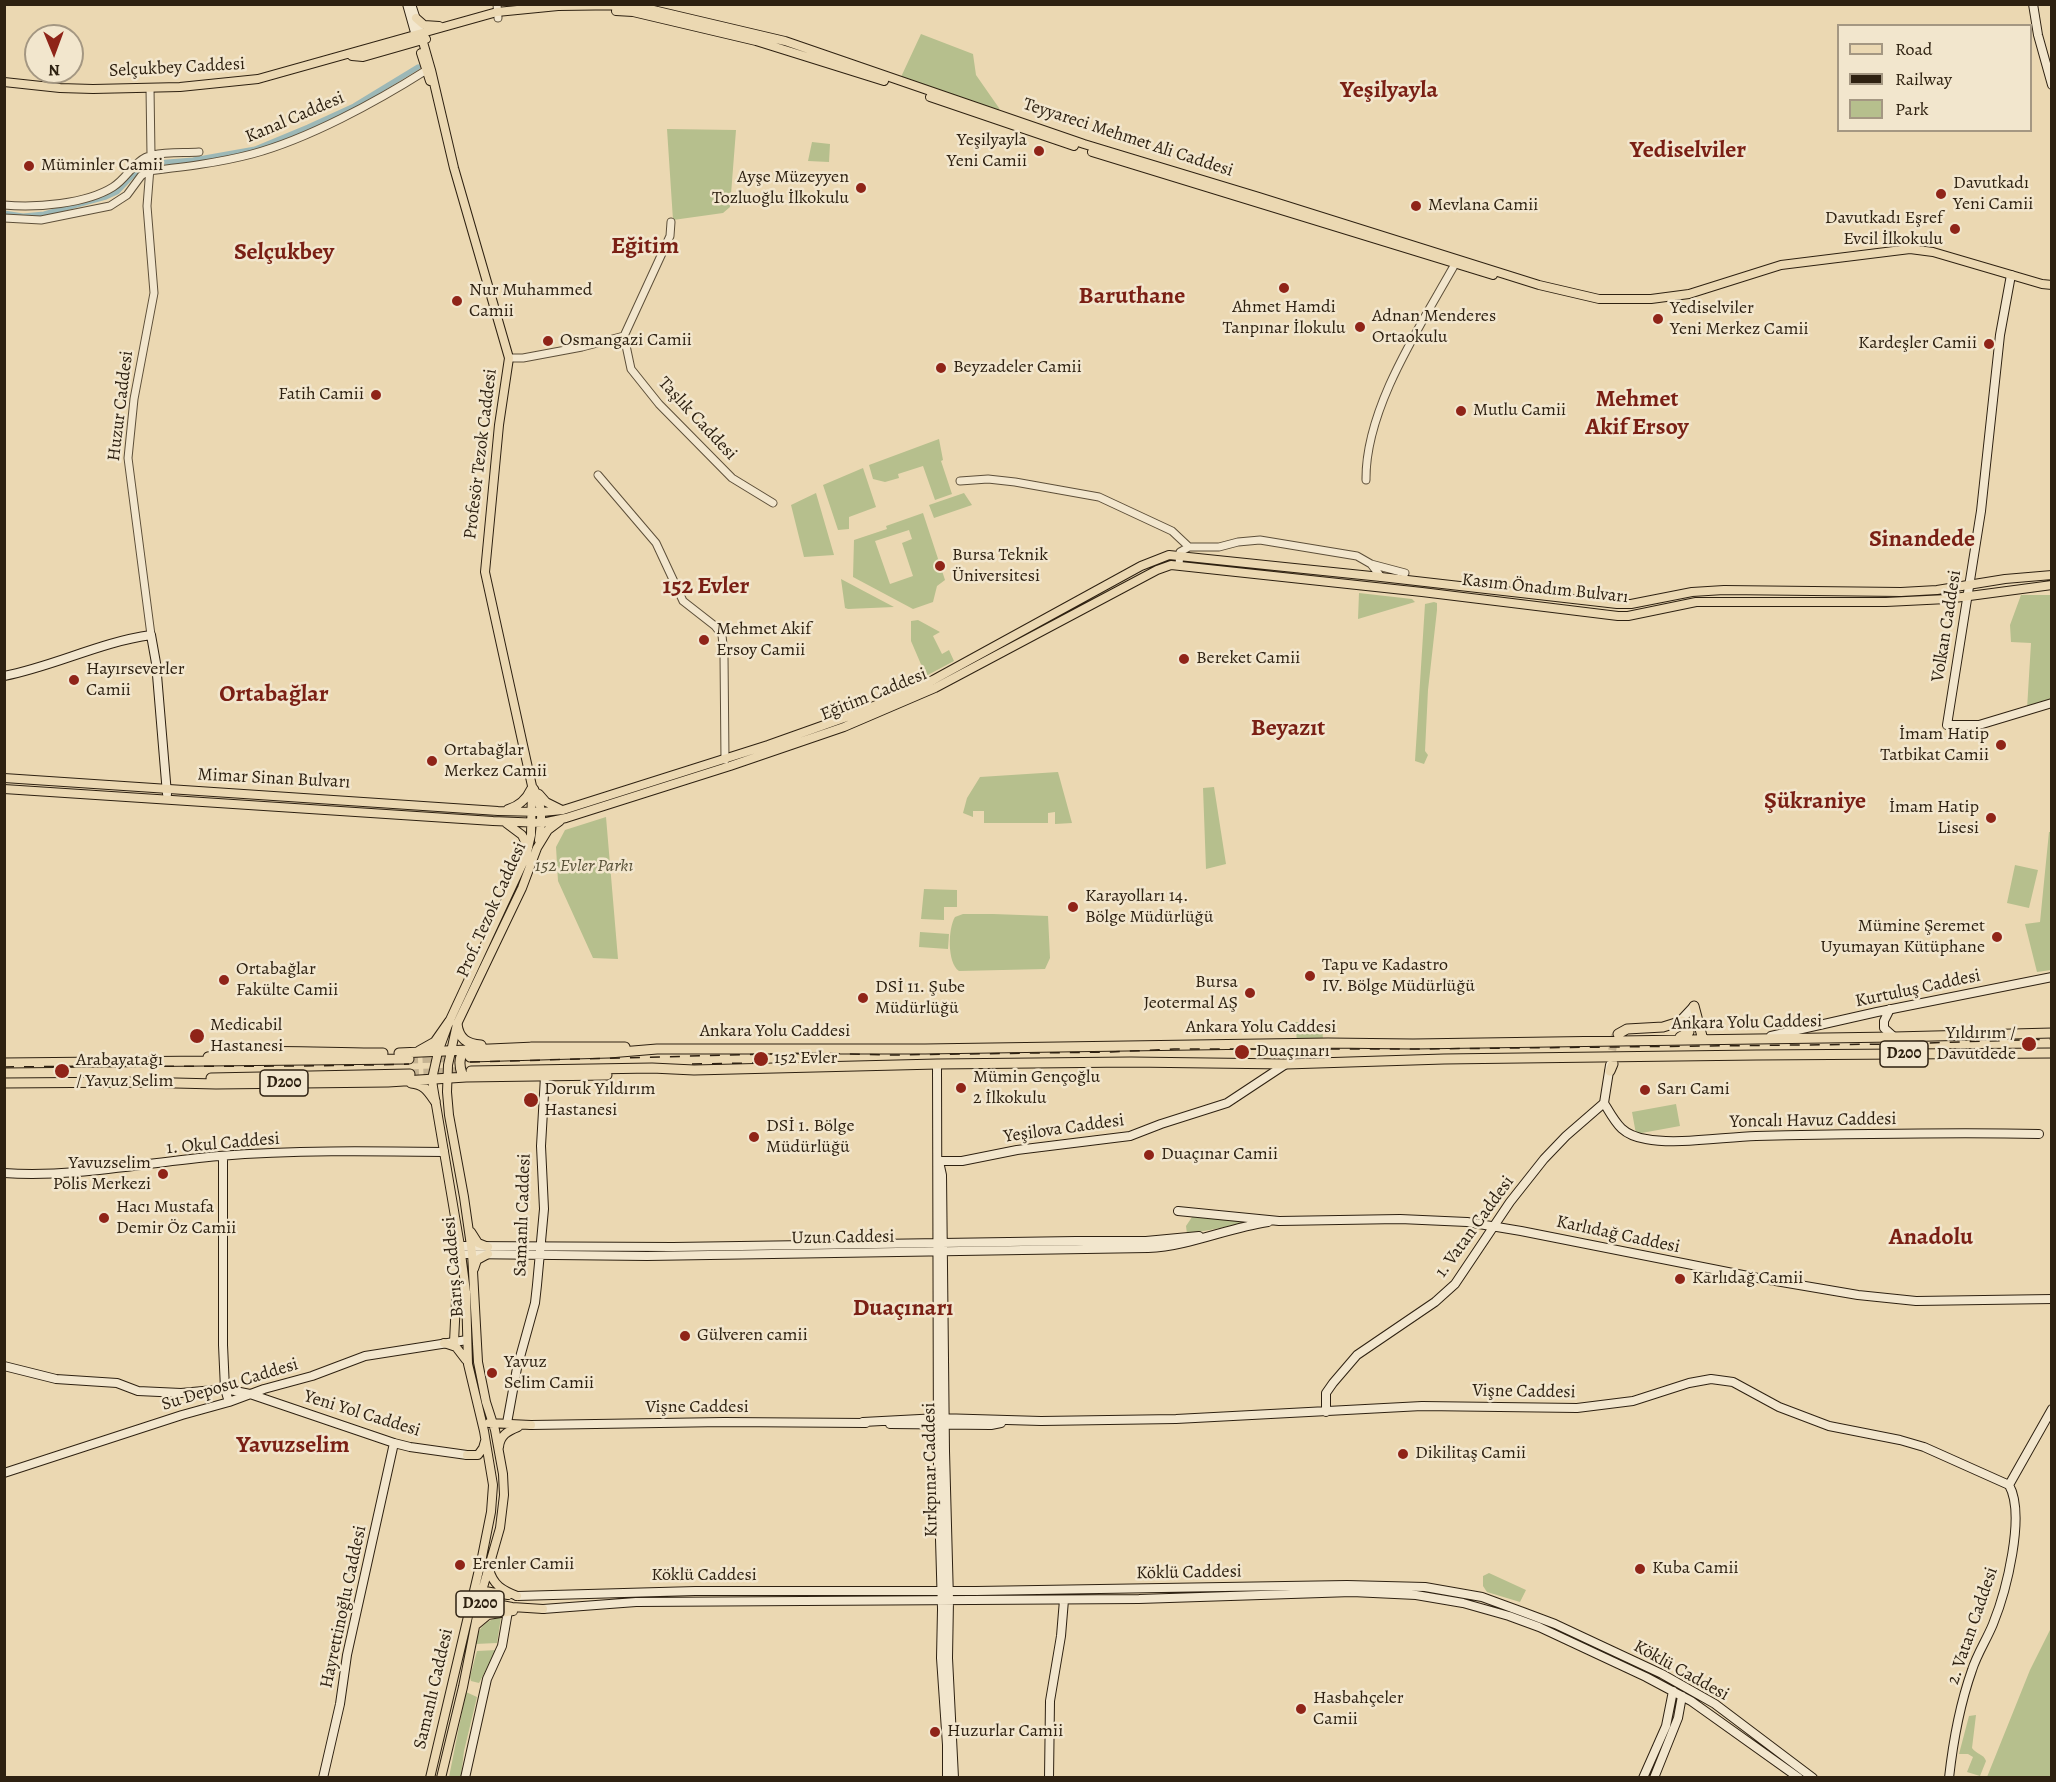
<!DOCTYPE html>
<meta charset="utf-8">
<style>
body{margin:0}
#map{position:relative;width:2056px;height:1782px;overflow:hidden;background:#ebd8b2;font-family:Alegreya,serif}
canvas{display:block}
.frame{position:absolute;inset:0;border:6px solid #2e2111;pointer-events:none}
.legend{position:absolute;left:1837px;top:24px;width:195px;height:108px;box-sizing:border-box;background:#f2e6cd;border:2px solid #a49782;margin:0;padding:8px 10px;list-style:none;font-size:18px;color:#2e2111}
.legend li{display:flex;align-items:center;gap:12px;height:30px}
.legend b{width:30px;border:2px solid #a49782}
.north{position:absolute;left:24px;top:24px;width:60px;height:60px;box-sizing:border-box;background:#f2e6cd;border:2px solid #a49782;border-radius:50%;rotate:179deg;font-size:16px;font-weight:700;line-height:24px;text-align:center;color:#2e2111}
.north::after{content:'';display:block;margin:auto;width:21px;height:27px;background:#8f2418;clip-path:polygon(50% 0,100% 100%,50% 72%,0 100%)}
</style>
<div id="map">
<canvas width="2056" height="1782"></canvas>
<div class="frame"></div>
<ul class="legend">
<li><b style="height:8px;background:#ebd8b2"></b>Road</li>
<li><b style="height:8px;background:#2e2111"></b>Railway</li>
<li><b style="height:16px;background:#b6bf8d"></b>Park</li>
</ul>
<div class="north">N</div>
</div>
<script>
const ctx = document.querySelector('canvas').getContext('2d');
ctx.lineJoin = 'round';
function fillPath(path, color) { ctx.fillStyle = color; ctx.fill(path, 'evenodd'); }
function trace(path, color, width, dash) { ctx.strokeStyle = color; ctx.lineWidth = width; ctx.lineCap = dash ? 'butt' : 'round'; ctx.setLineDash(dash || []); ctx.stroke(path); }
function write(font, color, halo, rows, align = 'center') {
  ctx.font = font + ' Alegreya,serif'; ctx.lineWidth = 5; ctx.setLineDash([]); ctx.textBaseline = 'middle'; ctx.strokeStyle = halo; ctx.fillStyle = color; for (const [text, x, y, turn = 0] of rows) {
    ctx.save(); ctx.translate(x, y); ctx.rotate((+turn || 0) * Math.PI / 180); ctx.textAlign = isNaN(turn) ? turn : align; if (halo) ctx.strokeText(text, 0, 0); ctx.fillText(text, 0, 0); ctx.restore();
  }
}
const green = new Path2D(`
 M 921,34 L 973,54 L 976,75 L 999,108 L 1000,113 L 901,77 Z
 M 667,129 L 736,130 L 730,207 L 723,213 L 673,220 Z
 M 812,142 L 830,144 L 829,162 L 808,161 Z
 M 939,439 L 943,460 L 941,461 L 952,494 L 935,500 L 923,466 L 898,474 L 899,478 L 885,482 L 873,479 L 869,465 Z
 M 863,468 L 876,507 L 849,517 L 849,529 L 838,530 L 823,485 Z
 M 816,493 L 834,555 L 804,557 L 791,505 Z
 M 964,493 L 972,505 L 934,518 L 929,505 Z
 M 923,513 L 945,580 L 937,586 L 933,602 L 913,609 L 853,577 L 854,540 L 887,529 L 886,526 ZM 909,530 L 912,539 L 902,543 L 913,576 L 890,584 L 875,541 Z
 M 841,579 L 894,607 L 848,609 L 845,608 Z
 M 1359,593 L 1412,599 L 1415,602 L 1358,619 Z
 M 2021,595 L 2051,595 L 2051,702 L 2027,709 L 2031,643 L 2011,642 L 2010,625 Z
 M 1434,602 L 1437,603 L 1437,610 L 1428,690 L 1425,751 L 1428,755 L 1424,764 L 1415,761 L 1425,604 Z
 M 918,620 L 940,632 L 933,636 L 942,654 L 949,650 L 954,661 L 926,676 L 911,641 L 911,621 Z
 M 1058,772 L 1072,823 L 1055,824 L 1055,812 L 1048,813 L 1048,823 L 984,823 L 984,811 L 973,811 L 973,817 L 963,813 L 967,798 L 980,777 Z
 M 1214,787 L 1226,864 L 1206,869 L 1203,788 Z
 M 606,817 L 618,959 L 593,958 L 558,881 L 556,847 L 565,830 Z
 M 2049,832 L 2052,832 L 2051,970 L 2037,972 L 2025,924 L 2040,922 Z
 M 2015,865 L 2038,870 L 2029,908 L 2007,903 Z
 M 924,889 L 957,890 L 957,907 L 944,907 L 944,920 L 921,919 Z
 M 993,914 L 1048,916 L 1050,958 L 1045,969 L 959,971 C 947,963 948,928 955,917 L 963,914 Z
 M 920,932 L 949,934 L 948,949 L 919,947 Z
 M 1295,1022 L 1322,1022 L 1323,1041 L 1297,1041 Z
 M 1676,1104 L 1680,1126 L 1636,1134 L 1632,1112 Z
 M 1192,1217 L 1243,1221 L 1243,1224 L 1187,1234 L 1186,1226 Z
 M 1489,1573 L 1526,1590 L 1520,1602 L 1487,1592 L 1483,1586 L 1483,1576 Z
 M 501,1617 L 497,1643 L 475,1644 C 479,1627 484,1621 501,1617 Z
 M 2051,1628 L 2051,1777 L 1987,1777 L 2030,1670 Z
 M 497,1650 L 479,1683 L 471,1681 L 470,1677 L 477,1651 Z
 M 466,1692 L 477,1697 L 464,1751 L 461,1777 L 449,1777 Z
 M 1976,1715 L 1972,1748 C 1976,1754 1984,1754 1986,1761 L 1980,1776 L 1967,1772 L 1973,1757 L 1968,1754 L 1959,1754 L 1969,1716 Z`);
const canal = new Path2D(`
 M 4,213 L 23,216 L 44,214 L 106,197 L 117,192 L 138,170 L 155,163 L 193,160 L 255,149 L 308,127 L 354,106 L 418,67`);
const secondaryTunnel = new Path2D(`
 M 1610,1062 L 1615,1035`);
const trunkTunnel = new Path2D(`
 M 409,1059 L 468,1057
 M 410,1074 L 471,1071`);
const tertiary = new Path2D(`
 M 497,4 L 498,18
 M 150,88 L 151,155 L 147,206 L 154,293 L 134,399 L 128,458 L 151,635
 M 4,205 C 36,208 86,204 113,187 C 128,178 134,159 153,155 C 167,152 184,153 199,152
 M 4,218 L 41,220 L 110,206 L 127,195 L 141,176 L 148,171 C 183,167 218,163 252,154 C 308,139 376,102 425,71
 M 624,336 L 631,369 L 659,404 L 732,478 L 773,503
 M 509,358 L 523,358 L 582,347 L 624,336 L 670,236 L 671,222
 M 598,475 L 656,543 L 683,601 L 715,626 L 722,635 L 724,655 L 725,760
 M 1366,480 C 1365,408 1421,325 1455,264
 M 960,481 L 988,479 L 1015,482 L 1099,497 L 1172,531 L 1189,547
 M 1371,564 L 1405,573
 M 1179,565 L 1180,552 L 1189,547 L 1219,547 L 1238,542 L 1260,540 L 1357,556 L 1371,564 L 1381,577`);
const secondary = new Path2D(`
 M 407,4 L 416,36
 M 411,4 L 421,35
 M 2033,4 L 2038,35 L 2052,85
 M 2011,275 L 2000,335 L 1981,511 L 1947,725 L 1979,725 L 2052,703
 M 4,676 C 55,666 100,642 151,635 L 156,663 L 167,794
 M 1890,1009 L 1884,1021 L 1884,1028 L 1894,1037
 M 1679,1022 L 1694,1006
 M 1771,1036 L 1877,1012 L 2052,977
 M 937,1064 L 938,1469 L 942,1609 L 941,1658 L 947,1745 L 947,1778
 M 1604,1103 C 1616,1123 1621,1135 1646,1139 C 1676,1145 1724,1137 1756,1136 C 1850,1134 1945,1132 2039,1134
 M 223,1156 L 223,1345 L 225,1389 L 229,1402
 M 938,1161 L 962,1161 L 1017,1150 L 1130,1136 L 1161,1124 L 1227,1103 L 1286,1064
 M 940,1166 L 942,1175 L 945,1451 L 949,1600 L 948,1658 L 954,1778
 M 4,1173 C 76,1178 148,1162 219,1156 C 293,1150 369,1151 444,1152
 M 1178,1211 L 1279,1221 L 1400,1219 L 1467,1222 L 1521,1231 L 1758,1278 L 1858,1295 L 1916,1301 L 2052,1299
 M 460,1246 L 673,1247 L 1076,1241 L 1146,1241 L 1199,1236
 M 461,1254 L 647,1256 L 1148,1248 C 1190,1246 1227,1228 1268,1222
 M 4,1366 L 56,1379 L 117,1383 L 138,1391 L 181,1393 L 225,1389 L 250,1394 L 394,1443 L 410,1447 L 467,1455
 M 1326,1412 L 1326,1393 L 1333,1383 L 1357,1355 L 1435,1302 L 1455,1284 L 1510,1202 L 1544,1159 L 1566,1136 L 1604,1103 L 1610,1065
 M 863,1422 L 939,1418 L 1041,1421 L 1176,1419 L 1422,1406 L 1577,1408 L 1633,1401 L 1689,1383 L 1711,1379 L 1733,1382 L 1779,1407 L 1829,1426 L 1900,1440 L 1924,1447 L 2009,1485
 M 507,1423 L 517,1368 L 535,1303 L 537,1285 L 544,1209 L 541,1146 L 545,1076
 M 890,1424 L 991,1425 L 1001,1423
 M 531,1425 L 724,1422 L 866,1423
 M 4,1473 L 182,1415 L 229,1402 L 264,1389 L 312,1376 L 365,1356 L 467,1340
 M 2009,1485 L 2052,1409
 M 517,1596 L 695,1591 L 976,1591 L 1347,1585 L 1425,1587 L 1482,1597 L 1523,1612 L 1555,1624 L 1662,1674 L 1715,1704 L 1813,1778
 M 543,1609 L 636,1602 L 1139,1599 L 1352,1592 L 1416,1595 L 1463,1603 L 1509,1616 L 1539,1627 L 1646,1677 L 1691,1701 L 1799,1778
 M 323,1778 L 340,1704 L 347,1655 L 394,1443
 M 465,1778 L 487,1679 L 502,1646 L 508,1611
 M 1049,1778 L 1050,1701 L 1061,1636 L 1064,1600
 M 1643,1778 L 1666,1726 L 1673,1691
 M 1654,1778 L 1678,1718 L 1682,1696
 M 1949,1778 C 1953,1742 1960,1704 1972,1670 C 1977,1654 1987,1639 1993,1624 C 2006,1592 2026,1515 2009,1485`);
const primary = new Path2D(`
 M 616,11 L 633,12 L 756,41 L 884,81
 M 416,18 L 424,25 L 439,26
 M 421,35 L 431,70 L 454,168 L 509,358 L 499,425 L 485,572 L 532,786 L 531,835 L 526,856 L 449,1022 L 438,1052 L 432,1079 L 433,1087 L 460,1246 L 466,1292 L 468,1364 L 484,1431 L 493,1485 L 491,1512 L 482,1557 L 430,1778
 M 421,53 L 430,81
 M 352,56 L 363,57 L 426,39
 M 4,82 L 60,88 L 93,89 L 180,87 L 258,79 L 497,12 L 558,6 L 632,5 L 785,41 L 1084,144 L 1259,197 L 1539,285 L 1599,299 L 1651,299 L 1689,294 L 1781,265 L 1910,249 L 1933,252 L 2042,284 L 2052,285
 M 930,97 L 1074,146
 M 1092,152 L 1493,275
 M 4,778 L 498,811 L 542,812 L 563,810 L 768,745 L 858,713 L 933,680 L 1141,566 L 1169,555 L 1381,577 L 1617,604 L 1631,604 L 1692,592 L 1724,590 L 1901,592 L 1937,590 L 2005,579 L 2052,575
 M 4,789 L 493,821 L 542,823 L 566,818 L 730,766 L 844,727 L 935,688 L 1157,570 L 1171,565 L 1422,592 L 1618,616 L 1628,616 L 1696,602 L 1886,602 L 1947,599 L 2052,585
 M 534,789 C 543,808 542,819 539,840
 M 539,794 L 546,802 L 562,810
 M 508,809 C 519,806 526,800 531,789
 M 506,823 L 522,835 L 528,848
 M 471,1232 L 478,1243 L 488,1247
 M 474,1269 L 477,1260 L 488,1254
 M 454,1342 L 456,1301 L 457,1296 L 466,1292
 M 444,1343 L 456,1347 L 466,1360
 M 489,1423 L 531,1425
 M 499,1447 C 500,1435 508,1431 518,1427
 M 467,1455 L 478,1455 L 483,1448 L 485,1441
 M 489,1569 C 493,1585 502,1590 517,1596
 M 479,1590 L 508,1595
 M 475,1600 L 512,1607 L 543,1609
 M 476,1625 L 488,1615 L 513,1611
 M 441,1778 L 463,1687 L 482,1591 L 500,1528 L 504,1495 L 503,1474 L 495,1430 L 486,1402 L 478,1362 L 472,1253 L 464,1197 L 449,1115 L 447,1092 L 448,1065 L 457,1024 L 522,888 L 537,848 L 548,830 L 560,821`);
const trunk = new Path2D(`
 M 1694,1006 L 1703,1040
 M 457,1024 C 459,1039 467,1044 481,1045
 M 1618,1034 L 1627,1029 L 1663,1027 L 1682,1021 L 1688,1024 L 1689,1032 L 1680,1037
 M 531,1047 L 625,1047
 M 419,1051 L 435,1042 L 449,1022
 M 399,1053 L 535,1047
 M 208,1057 C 262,1047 327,1054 383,1053
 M 470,1057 L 609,1053 L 657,1049 L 925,1049 L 1328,1043 L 1413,1044 L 1894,1037 L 2052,1033
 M 4,1063 L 409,1059
 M 471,1071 L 652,1068 L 694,1070 L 937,1064 L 1131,1062 L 1286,1064 L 1444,1059 L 1756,1055 L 2052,1053
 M 1610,1071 L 1613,1064
 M 466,1077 L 462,1074 C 459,1065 458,1056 466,1050
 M 211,1078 L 410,1074
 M 135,1082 L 216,1084 L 388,1082 L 466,1077 L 607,1075
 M 4,1083 L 140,1082
 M 411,1083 C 424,1084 428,1091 435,1101`);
const rail = new Path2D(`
 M 470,1062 L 806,1053 L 891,1055 L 1111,1052 L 1174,1049 L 1423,1049 L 1895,1044 L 2052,1039
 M 692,1064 L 755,1063
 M 4,1067 C 139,1065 274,1068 409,1064`);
const markers = [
 [1039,151,6,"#8f2418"],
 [29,166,6,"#8f2418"],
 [861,188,6,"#8f2418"],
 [1941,194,6,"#8f2418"],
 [1416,206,6,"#8f2418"],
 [1955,229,6,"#8f2418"],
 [1284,288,6,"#8f2418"],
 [457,301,6,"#8f2418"],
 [1658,319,6,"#8f2418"],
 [1360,327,6,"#8f2418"],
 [548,341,6,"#8f2418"],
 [1989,344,6,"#8f2418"],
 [941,368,6,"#8f2418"],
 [376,395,6,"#8f2418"],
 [1461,411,6,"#8f2418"],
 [940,566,6,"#8f2418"],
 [704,640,6,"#8f2418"],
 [1184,659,6,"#8f2418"],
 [74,680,6,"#8f2418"],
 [2001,745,6,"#8f2418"],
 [432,761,6,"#8f2418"],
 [1991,818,6,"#8f2418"],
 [1073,907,6,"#8f2418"],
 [1997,937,6,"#8f2418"],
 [1310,976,6,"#8f2418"],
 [224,980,6,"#8f2418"],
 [1250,993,6,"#8f2418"],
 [863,998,6,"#8f2418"],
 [197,1036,8,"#8f2418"],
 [2029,1044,8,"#8f2418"],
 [1242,1052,8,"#8f2418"],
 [761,1059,8,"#8f2418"],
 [62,1071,8,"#8f2418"],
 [961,1088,6,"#8f2418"],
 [1645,1090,6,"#8f2418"],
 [531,1100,8,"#8f2418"],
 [754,1137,6,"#8f2418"],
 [1149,1155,6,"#8f2418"],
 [163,1174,6,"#8f2418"],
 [104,1218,6,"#8f2418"],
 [1680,1279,6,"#8f2418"],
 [685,1336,6,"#8f2418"],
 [492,1373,6,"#8f2418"],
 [1403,1454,6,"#8f2418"],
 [460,1565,6,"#8f2418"],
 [1640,1569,6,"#8f2418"],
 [1301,1709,6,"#8f2418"],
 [935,1732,6,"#8f2418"]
];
const shields = [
 [1904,1054,48],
 [284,1083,48],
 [480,1604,48]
];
const shieldNames = [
 ["D200",1904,1054],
 ["D200",284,1083],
 ["D200",480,1604]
];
const streetNames = [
 ["Selçukbey Caddesi",177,68,-3],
 ["Kanal Caddesi",295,118,-23],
 ["Teyyareci Mehmet Ali Caddesi",1128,138,18],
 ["Huzur Caddesi",121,406,-83],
 ["Taşlık Caddesi",697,419,47],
 ["Profesör Tezok Caddesi",481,454,-83],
 ["Kasım Önadım Bulvarı",1545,589,6],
 ["Volkan Caddesi",1947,626,-81],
 ["Eğitim Caddesi",874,695,-22],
 ["Mimar Sinan Bulvarı",274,779,3],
 ["Prof. Tezok Caddesi",492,910,-66],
 ["Kurtuluş Caddesi",1918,989,-12],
 ["Ankara Yolu Caddesi",1747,1023,-1],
 ["Ankara Yolu Caddesi",1261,1028],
 ["Ankara Yolu Caddesi",775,1032],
 ["Yoncalı Havuz Caddesi",1813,1121,-1],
 ["Yeşilova Caddesi",1064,1129,-8],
 ["1. Okul Caddesi",223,1144,-5],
 ["Samanlı Caddesi",523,1215,-88],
 ["1. Vatan Caddesi",1475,1227,-54],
 ["Karlıdağ Caddesi",1618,1235,12],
 ["Uzun Caddesi",843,1238,-1],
 ["Barış Caddesi",454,1267,-95],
 ["Su Deposu Caddesi",230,1385,-17],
 ["Vişne Caddesi",1524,1392,1],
 ["Vişne Caddesi",697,1408],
 ["Yeni Yol Caddesi",362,1414,17],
 ["Kırkpınar Caddesi",931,1470,-91],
 ["Köklü Caddesi",1189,1573,-1],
 ["Köklü Caddesi",704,1576],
 ["Hayrettinoğlu Caddesi",344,1607,-78],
 ["2. Vatan Caddesi",1973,1626,-71],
 ["Köklü Caddesi",1681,1671,29],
 ["Samanlı Caddesi",434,1689,-77]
];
const poiNames = [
 ["Yeşilyayla",1027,141,"right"],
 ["Yeni Camii",1027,162,"right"],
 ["Müminler Camii",41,166],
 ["Ayşe Müzeyyen",849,178,"right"],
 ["Tozluoğlu İlkokulu",849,199,"right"],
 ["Davutkadı",1953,184],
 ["Yeni Camii",1953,205],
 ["Mevlana Camii",1428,206],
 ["Davutkadı Eşref",1943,219,"right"],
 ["Evcil İlkokulu",1943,240,"right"],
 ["Nur Muhammed",469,291],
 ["Camii",469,312],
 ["Ahmet Hamdi",1284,308,"center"],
 ["Tanpınar İlokulu",1284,329,"center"],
 ["Yediselviler",1670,309],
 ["Yeni Merkez Camii",1670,330],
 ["Adnan Menderes",1372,317],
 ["Ortaokulu",1372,338],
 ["Osmangazi Camii",560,341],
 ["Kardeşler Camii",1977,344,"right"],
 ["Beyzadeler Camii",953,368],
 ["Fatih Camii",364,395,"right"],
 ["Mutlu Camii",1473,411],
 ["Bursa Teknik",952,556],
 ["Üniversitesi",952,577],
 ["Mehmet Akif",716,630],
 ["Ersoy Camii",716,651],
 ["Bereket Camii",1196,659],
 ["Hayırseverler",86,670],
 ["Camii",86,691],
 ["İmam Hatip",1989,735,"right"],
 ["Tatbikat Camii",1989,756,"right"],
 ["Ortabağlar",444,751],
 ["Merkez Camii",444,772],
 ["İmam Hatip",1979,808,"right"],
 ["Lisesi",1979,829,"right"],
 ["Karayolları 14.",1085,897],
 ["Bölge Müdürlüğü",1085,918],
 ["Mümine Şeremet",1985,927,"right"],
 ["Uyumayan Kütüphane",1985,948,"right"],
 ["Tapu ve Kadastro",1322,966],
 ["IV. Bölge Müdürlüğü",1322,987],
 ["Ortabağlar",236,970],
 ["Fakülte Camii",236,991],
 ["Bursa",1238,983,"right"],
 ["Jeotermal AŞ",1238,1004,"right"],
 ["DSİ 11. Şube",875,988],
 ["Müdürlüğü",875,1009],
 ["Medicabil",210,1026],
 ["Hastanesi",210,1047],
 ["Yıldırım /",2016,1034,"right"],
 ["Davutdede",2016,1055,"right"],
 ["Duaçınarı",1256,1052],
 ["152 Evler",774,1059],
 ["Arabayatağı",76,1061],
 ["/ Yavuz Selim",76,1082],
 ["Mümin Gençoğlu",973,1078],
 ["2 İlkokulu",973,1099],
 ["Doruk Yıldırım",544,1090],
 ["Hastanesi",544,1111],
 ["Sarı Cami",1657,1090],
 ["DSİ 1. Bölge",766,1127],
 ["Müdürlüğü",766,1148],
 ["Duaçınar Camii",1161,1155],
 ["Yavuzselim",151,1164,"right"],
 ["Polis Merkezi",151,1185,"right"],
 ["Hacı Mustafa",116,1208],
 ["Demir Öz Camii",116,1229],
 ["Karlıdağ Camii",1692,1279],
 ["Gülveren camii",697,1336],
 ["Yavuz",504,1363],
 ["Selim Camii",504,1384],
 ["Dikilitaş Camii",1415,1454],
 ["Erenler Camii",472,1565],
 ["Kuba Camii",1652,1569],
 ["Hasbahçeler",1313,1699],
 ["Camii",1313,1720],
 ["Huzurlar Camii",947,1732]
];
const parkNames = [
 ["152 Evler Parkı",584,867]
];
const districtNames = [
 ["Yeşilyayla",1389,91],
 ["Yediselviler",1688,151],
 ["Eğitim",645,247],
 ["Selçukbey",284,253],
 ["Baruthane",1132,297],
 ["Mehmet",1637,400],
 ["Akif Ersoy",1637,428],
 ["Sinandede",1922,540],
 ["152 Evler",706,587],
 ["Ortabağlar",274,695],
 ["Beyazıt",1288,729],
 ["Şükraniye",1815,802],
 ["Anadolu",1931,1238],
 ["Duaçınarı",903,1309],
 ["Yavuzselim",293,1446]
];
fillPath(green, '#b6bf8d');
trace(canal, '#9cb8b7', 5);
trace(secondaryTunnel, '#c5b392', 8, [8, 4]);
trace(trunkTunnel, '#c5b392', 9, [9, 4.5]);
trace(tertiary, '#5d4f39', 9);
trace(secondary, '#2e2111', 10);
trace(primary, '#2e2111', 10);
trace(trunk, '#2e2111', 11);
trace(tertiary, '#f2e6cd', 7);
trace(secondary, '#f2e6cd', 8);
trace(primary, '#ebd8b2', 8);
trace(trunk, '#ebd8b2', 9);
trace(rail, '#2e2111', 1.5, [10, 10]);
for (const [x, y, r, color] of markers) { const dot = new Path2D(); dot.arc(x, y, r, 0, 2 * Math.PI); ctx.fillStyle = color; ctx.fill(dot); trace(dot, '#f2e6cd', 2); }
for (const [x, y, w] of shields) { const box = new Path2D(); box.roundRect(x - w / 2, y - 13, w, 26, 4.5); ctx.fillStyle = '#f2e6cd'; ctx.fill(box); trace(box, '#2e2111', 1.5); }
write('bold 16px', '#2e2111', null, shieldNames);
write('18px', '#2e2111', '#f2e6cd', streetNames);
write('18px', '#2e2111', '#f2e6cd', poiNames, 'left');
write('italic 18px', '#575036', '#f2e6cd', parkNames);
write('bold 24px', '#7a1f14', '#f2e6cd', districtNames);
</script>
